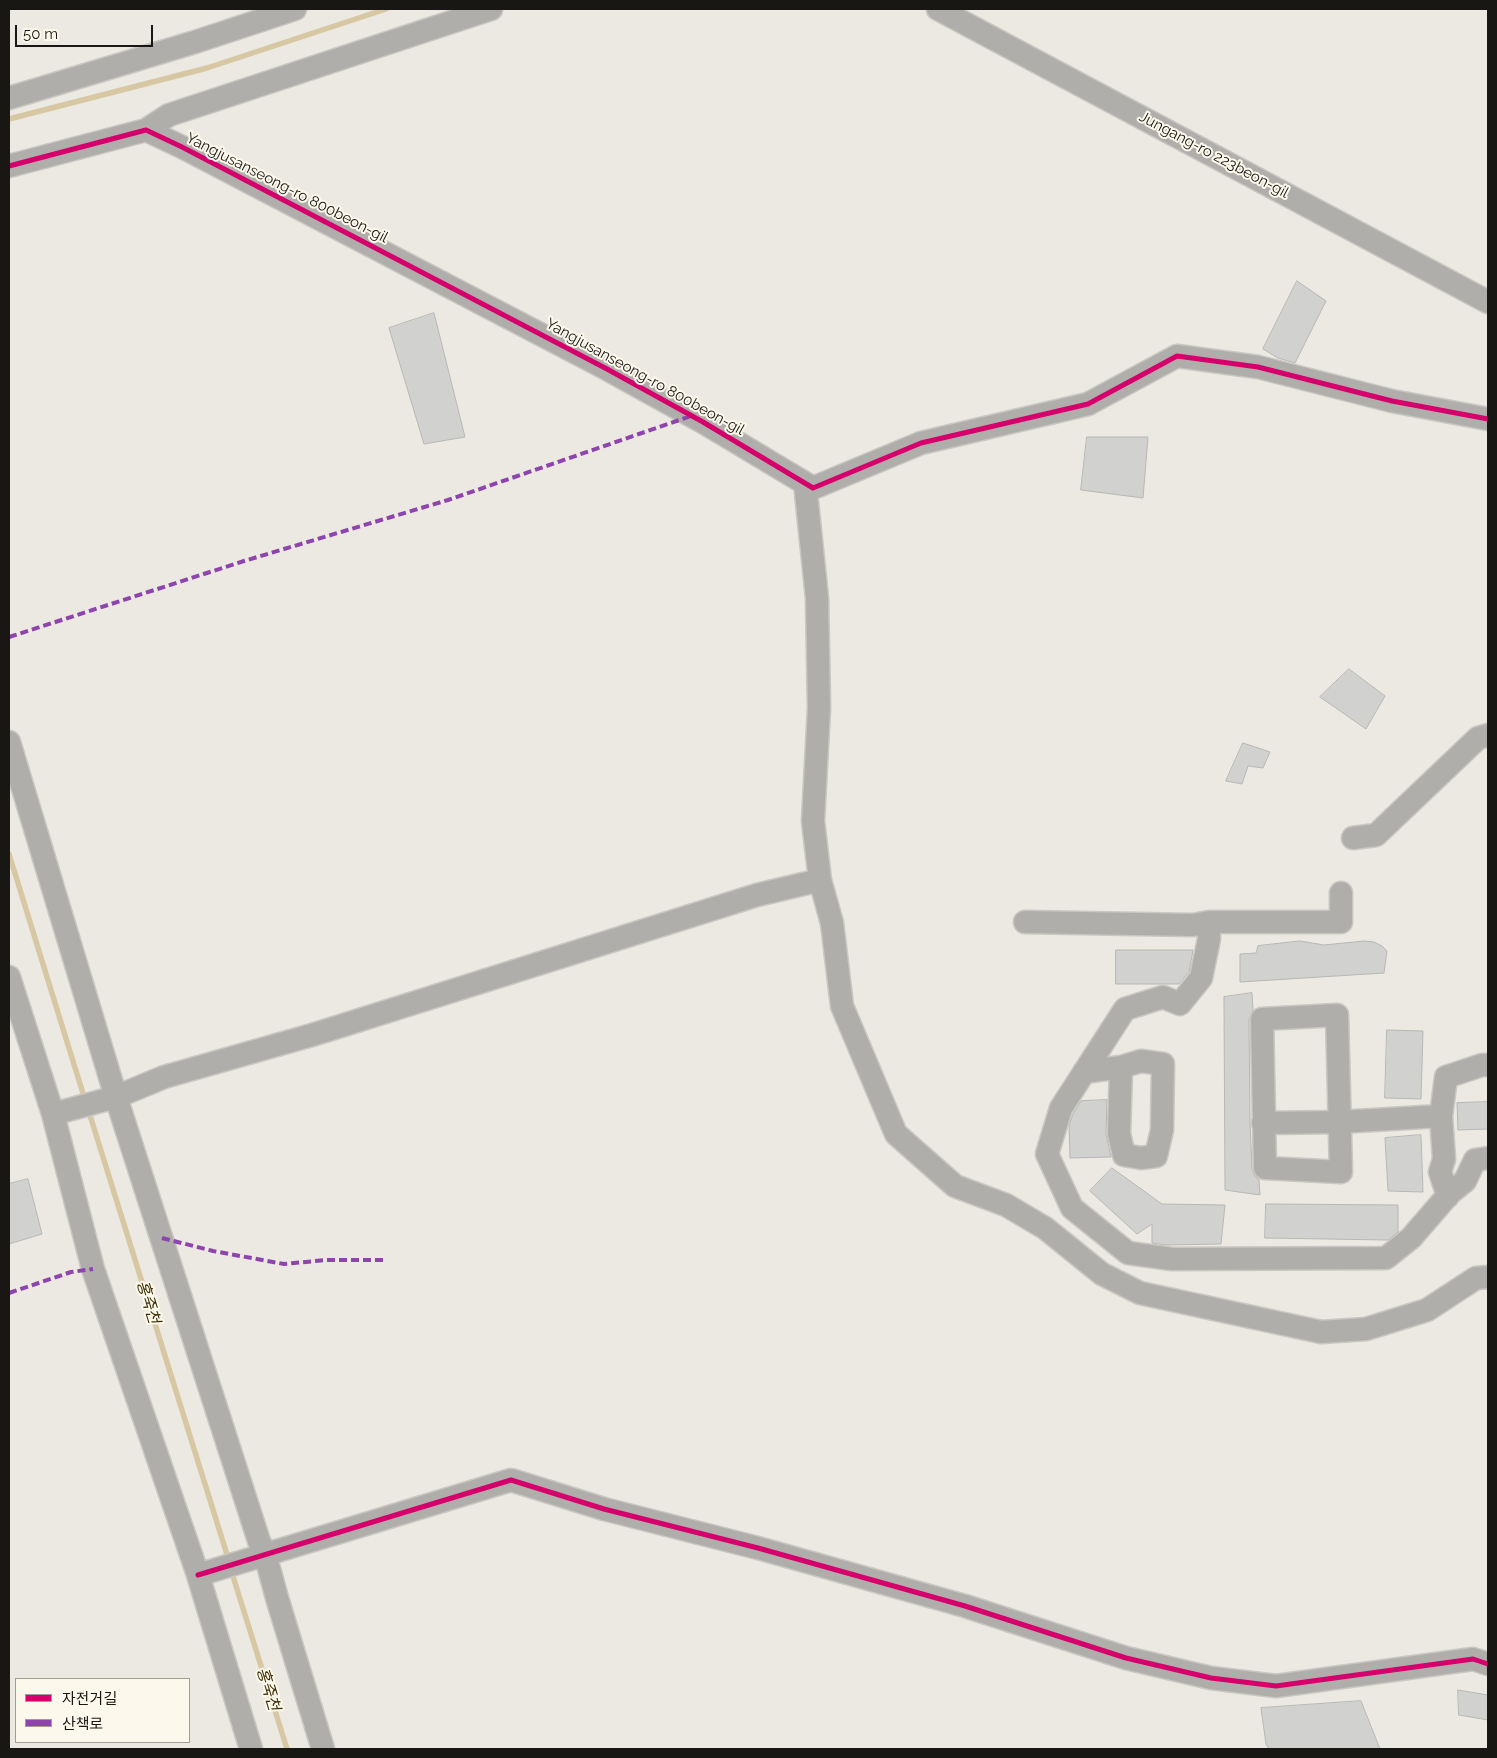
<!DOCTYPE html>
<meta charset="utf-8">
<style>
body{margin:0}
#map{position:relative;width:1497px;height:1758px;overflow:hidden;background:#ece9e2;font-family:Raleway,"Noto Sans KR",sans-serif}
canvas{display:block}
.frame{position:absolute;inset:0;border:10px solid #191713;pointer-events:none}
.legend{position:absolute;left:15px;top:1678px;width:175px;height:65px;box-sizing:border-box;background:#fcf8ec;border:1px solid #a19e95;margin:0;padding:6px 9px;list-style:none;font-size:15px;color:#191713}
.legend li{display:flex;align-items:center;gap:10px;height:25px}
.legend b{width:25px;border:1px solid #a19e95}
.scale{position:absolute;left:15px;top:25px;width:138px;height:22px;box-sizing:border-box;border:2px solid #191713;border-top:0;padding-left:6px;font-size:15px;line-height:18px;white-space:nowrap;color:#191713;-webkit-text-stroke:4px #fcf8ec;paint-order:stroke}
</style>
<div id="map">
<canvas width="1497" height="1758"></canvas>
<div class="frame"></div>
<ul class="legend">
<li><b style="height:6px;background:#d6006c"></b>자전거길</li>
<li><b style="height:6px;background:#8e44ad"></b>산책로</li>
</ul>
<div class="scale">50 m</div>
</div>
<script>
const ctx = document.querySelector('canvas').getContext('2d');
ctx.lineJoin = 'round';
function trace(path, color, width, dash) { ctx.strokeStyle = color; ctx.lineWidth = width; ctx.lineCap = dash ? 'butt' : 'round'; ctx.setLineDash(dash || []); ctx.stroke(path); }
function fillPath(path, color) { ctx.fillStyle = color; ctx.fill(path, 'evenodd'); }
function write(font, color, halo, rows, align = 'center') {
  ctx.font = font + ' Raleway,"Noto Sans KR",sans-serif'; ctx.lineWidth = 4; ctx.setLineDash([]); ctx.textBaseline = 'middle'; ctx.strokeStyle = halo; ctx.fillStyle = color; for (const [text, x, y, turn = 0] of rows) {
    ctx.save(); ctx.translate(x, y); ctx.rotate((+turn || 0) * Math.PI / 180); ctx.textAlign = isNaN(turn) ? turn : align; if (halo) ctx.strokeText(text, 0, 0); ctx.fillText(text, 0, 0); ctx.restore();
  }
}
const stream = new Path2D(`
 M 9,119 L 207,68 L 386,9
 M 9,854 L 85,1100
 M 88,1109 L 229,1561
 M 231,1570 L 287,1749`);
const building = new Path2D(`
 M 1297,281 L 1326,301 L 1295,363 L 1278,358 L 1263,349 Z
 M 434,313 L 465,437 L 424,444 L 389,328 Z
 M 1087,437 L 1148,437 L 1143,498 L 1081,490 Z
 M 1349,669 L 1385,696 L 1366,729 L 1320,697 Z
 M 1243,743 L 1270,752 L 1263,768 L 1248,766 L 1242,784 L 1226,781 Z
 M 1300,941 L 1324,945 L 1364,941 L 1374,942 L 1382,946 L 1387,951 L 1384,973 L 1240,982 L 1240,954 L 1256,953 L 1258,946 Z
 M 1116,950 L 1193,950 L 1189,972 L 1179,984 L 1116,984 Z
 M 1252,993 L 1253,1010 L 1249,1019 L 1250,1124 L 1252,1168 L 1254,1175 L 1259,1180 L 1260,1195 L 1225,1190 L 1224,997 Z
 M 1387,1030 L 1423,1031 L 1421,1099 L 1385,1098 Z
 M 1107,1100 L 1106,1134 L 1111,1157 L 1070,1158 L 1069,1126 L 1073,1114 L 1081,1101 Z
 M 1488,1102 L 1488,1129 L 1458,1130 L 1457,1103 Z
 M 1421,1135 L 1423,1192 L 1388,1191 L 1385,1138 Z
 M 1112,1168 L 1162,1204 L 1225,1205 L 1221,1244 L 1166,1245 L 1152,1243 L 1152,1224 L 1137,1234 L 1090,1191 Z
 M 28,1179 L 42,1234 L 9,1244 L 9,1184 Z
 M 1266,1204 L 1398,1205 L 1398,1232 L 1388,1240 L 1265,1238 Z
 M 1458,1690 L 1488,1695 L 1488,1720 L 1459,1715 Z
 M 1361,1701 L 1380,1749 L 1269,1749 L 1266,1744 L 1261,1708 Z`);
const minor = new Path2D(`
 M 938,9 L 1488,302
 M 9,98 L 195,42 L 295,9
 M 146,130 L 169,115 L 491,9
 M 9,166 L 146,130 L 182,147 L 607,369 L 703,422 L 813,488 L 921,443 L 1088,404 L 1177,356 L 1258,367 L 1392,401 L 1488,419
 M 805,483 L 817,598 L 819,708 L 813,821 L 820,880 L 832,923 L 842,1006 L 896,1134 L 955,1186 L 1006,1205 L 1045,1228 L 1102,1274 L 1140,1293 L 1321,1332 L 1366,1329 L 1427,1310 L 1476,1278 L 1488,1277
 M 9,742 L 116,1097 L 259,1541 L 265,1554 L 277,1598 L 323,1749
 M 1353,838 L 1376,835 L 1478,738 L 1488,735
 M 1025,922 L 1193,925 L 1209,922 L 1341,922 L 1341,893
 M 1209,922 L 1209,939 L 1201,978 L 1180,1004 L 1163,997 L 1125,1009 L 1061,1108 L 1047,1154 L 1072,1208 L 1128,1253 L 1172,1259 L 1386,1258 L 1411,1238 L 1450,1193 L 1465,1181 L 1475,1160 L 1488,1158
 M 9,977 L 53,1114 L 93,1269 L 198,1575 L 251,1749
 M 1337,1015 L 1341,1172 L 1265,1168 L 1262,1019 Z
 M 1084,1072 L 1121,1067 L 1141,1061 L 1163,1064 L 1162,1130 L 1156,1156 L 1141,1158 L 1124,1155 L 1119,1134 L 1121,1067
 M 53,1114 L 116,1097 L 164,1077 L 312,1035 L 757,895 L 820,880
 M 1263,1123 L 1339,1122 L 1441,1116
 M 1448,1196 L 1440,1172 L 1444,1159 L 1441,1116 L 1446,1077 L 1482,1065 L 1488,1065
 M 198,1575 L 511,1480 L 604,1509 L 758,1548 L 965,1606 L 1126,1658 L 1211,1678 L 1276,1686 L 1473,1659 L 1488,1664`);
const quiet = new Path2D(`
 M 9,637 L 244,561 L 448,500 L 691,416
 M 162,1238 L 213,1251 L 284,1264 L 326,1260 L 383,1260
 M 9,1293 L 71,1272 L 93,1269`);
const cycleway = new Path2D(`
 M 9,166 L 146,130 L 182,147 L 607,369 L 703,422 L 813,488 L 921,443 L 1088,404 L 1177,356 L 1258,367 L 1392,401 L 1488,419
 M 198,1575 L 511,1480 L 604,1509 L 758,1548 L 965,1606 L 1126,1658 L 1211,1678 L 1276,1686 L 1473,1659 L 1488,1664`);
const streetNames = [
 ["Jungang-ro 223beon-gil",1214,155,28],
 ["Yangjusanseong-ro 800beon-gil",287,188,27],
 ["Yangjusanseong-ro 800beon-gil",645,377,29]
];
const waterNames = [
 ["홍죽천",148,1302,73],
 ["홍죽천",268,1689,73]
];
trace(stream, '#d7c8a3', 5.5);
fillPath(building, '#d1d1d0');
trace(building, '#b7b7b5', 1);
trace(minor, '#c9c7c2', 25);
trace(minor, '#b0aeab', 22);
trace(quiet, '#8e44ad', 4, [8, 4]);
trace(cycleway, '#d6006c', 5);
write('15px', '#191713', '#fcf8ec', streetNames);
write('italic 16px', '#3a2d02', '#fcf8ec', waterNames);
</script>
